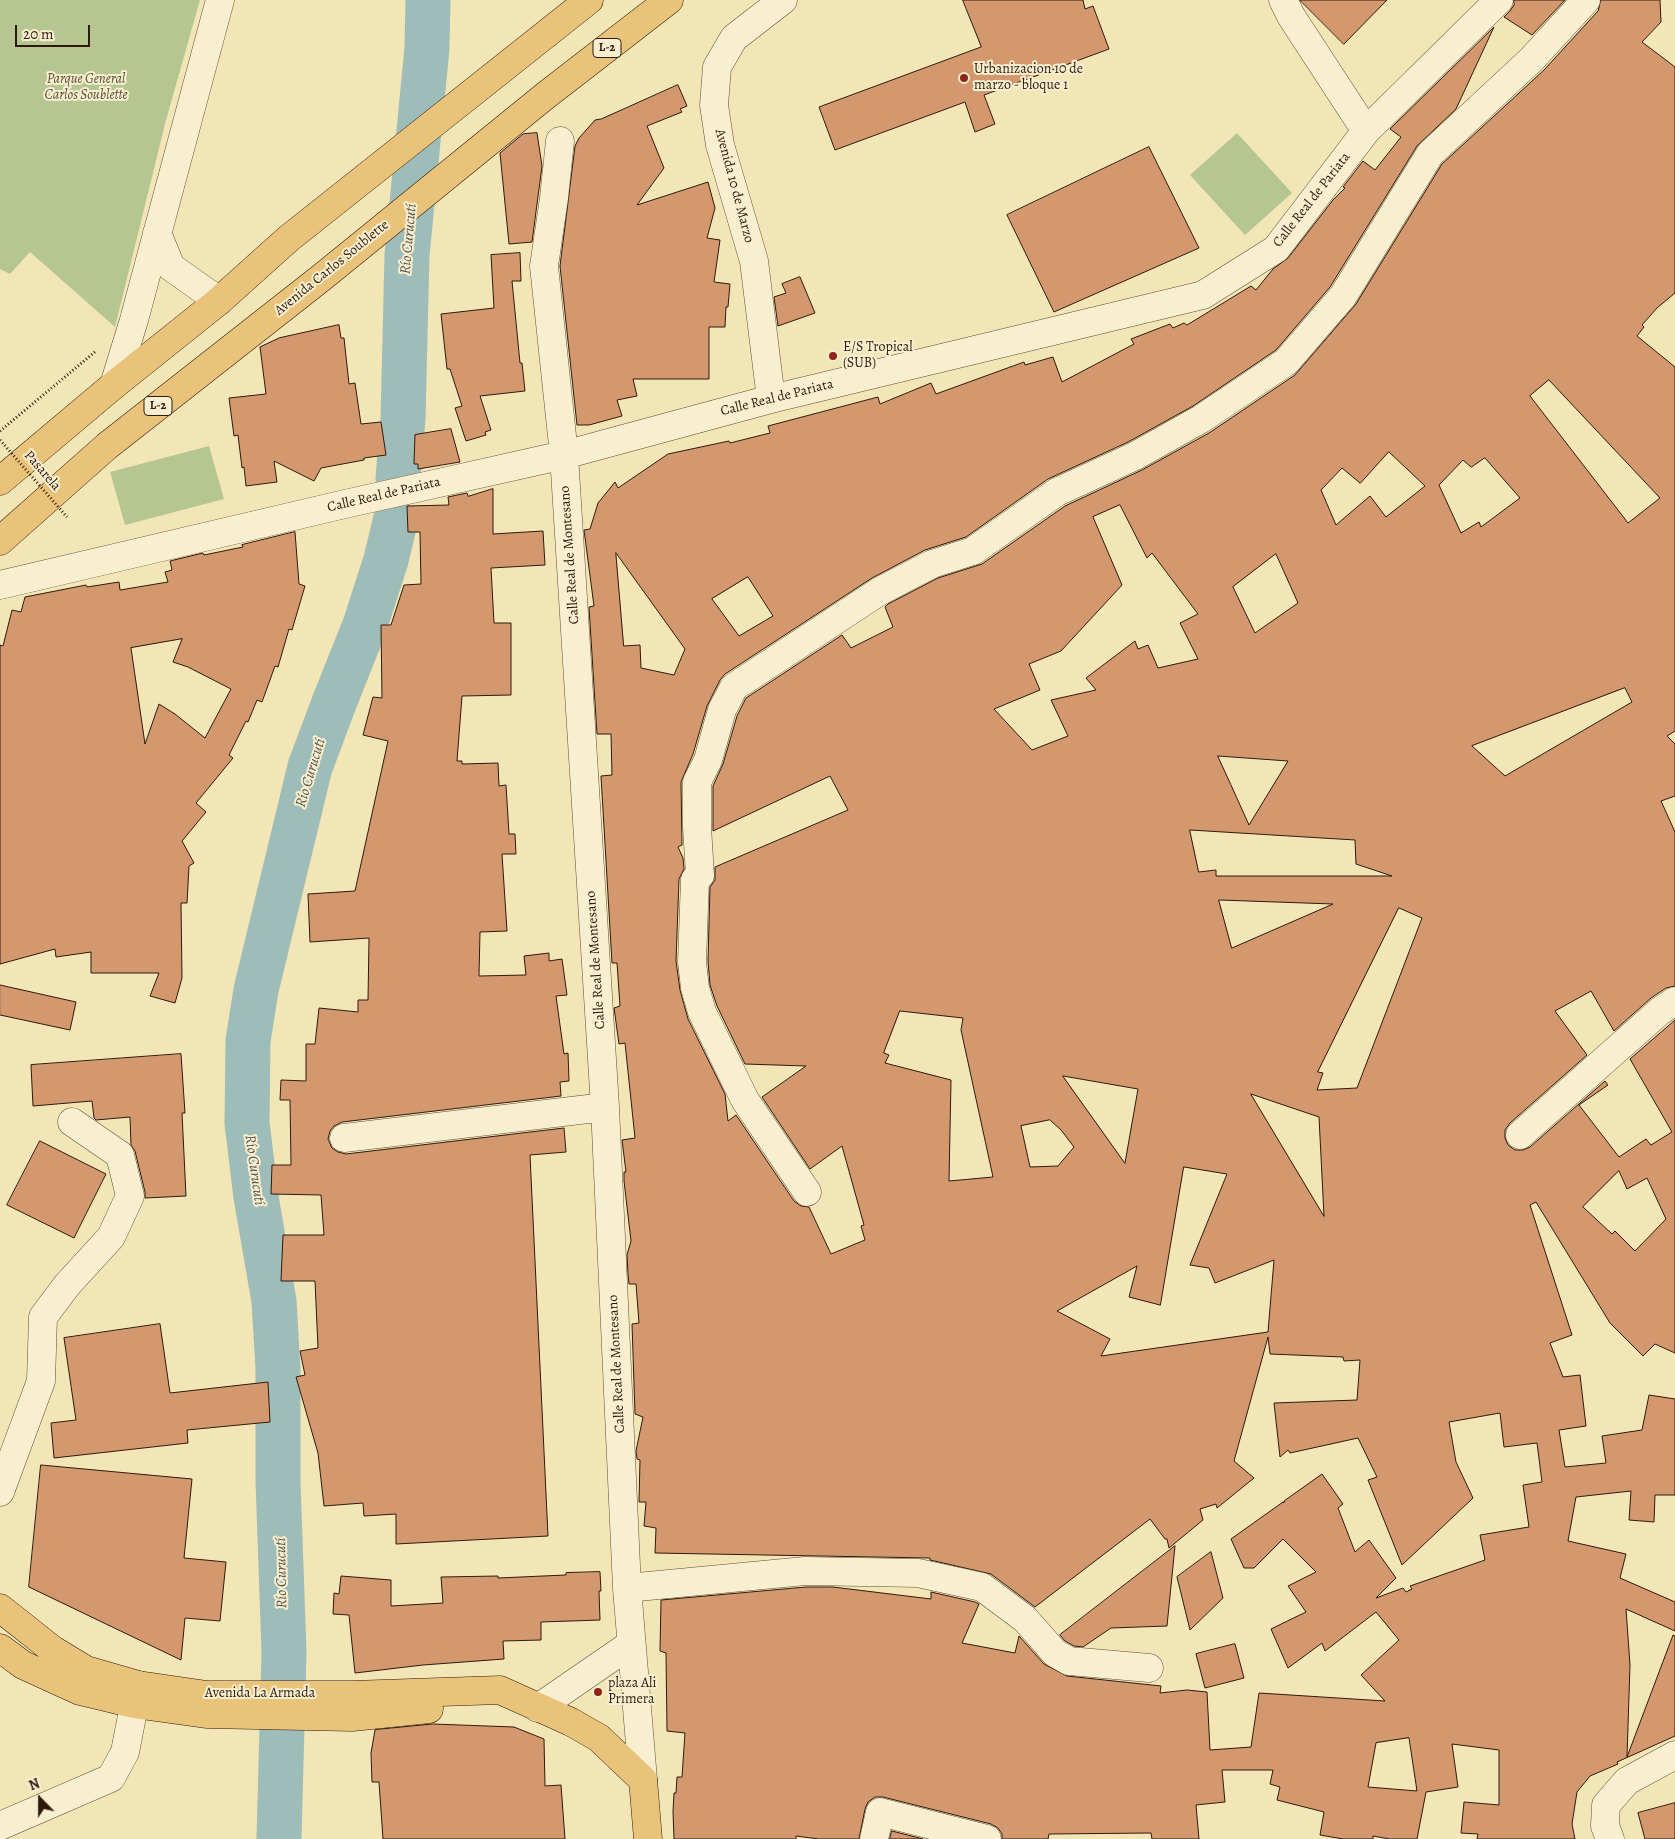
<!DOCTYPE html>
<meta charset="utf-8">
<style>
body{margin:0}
#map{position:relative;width:1675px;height:1839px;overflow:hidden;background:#f3e6b6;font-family:Alegreya,serif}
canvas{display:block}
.north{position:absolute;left:15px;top:1774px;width:50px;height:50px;-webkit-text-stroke:4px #f7efd0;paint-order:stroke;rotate:338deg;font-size:14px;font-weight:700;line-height:20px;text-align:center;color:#2e190c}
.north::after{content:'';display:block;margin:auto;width:18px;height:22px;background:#2e190c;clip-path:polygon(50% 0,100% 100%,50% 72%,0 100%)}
.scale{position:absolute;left:15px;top:25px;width:75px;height:22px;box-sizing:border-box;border:2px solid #2e190c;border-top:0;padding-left:6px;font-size:15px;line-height:18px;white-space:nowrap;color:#2e190c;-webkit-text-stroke:4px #f7efd0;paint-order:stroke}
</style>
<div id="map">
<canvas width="1675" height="1839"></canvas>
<div class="north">N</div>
<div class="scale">20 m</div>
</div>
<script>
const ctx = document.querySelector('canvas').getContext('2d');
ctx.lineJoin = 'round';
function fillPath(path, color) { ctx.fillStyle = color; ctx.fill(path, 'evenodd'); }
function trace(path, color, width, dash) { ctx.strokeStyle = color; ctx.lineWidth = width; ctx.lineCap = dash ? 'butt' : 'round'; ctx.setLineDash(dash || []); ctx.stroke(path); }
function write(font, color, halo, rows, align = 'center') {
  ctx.font = font + ' Alegreya,serif'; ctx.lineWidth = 4; ctx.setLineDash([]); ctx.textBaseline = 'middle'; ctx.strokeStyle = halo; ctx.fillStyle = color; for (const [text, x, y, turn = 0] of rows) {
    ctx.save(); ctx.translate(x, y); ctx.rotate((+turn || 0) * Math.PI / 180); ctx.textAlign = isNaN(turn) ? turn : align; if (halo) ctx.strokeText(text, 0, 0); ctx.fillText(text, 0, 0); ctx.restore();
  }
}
const green = new Path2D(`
 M 0,0 L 200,0 L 166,120 L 115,327 L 30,252 L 10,274 L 0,269 Z
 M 1237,133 L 1292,193 L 1245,235 L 1190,175 Z
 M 209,446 L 224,499 L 125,525 L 110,472 Z`);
const river = new Path2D(`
 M 398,478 L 403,419 L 407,255 L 427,48 L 428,0
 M 279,1839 L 284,1652 L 278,1482 L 278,1369 L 274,1301 L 256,1197 L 247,1123 L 248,1041 L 256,990 L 310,767 L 334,703 L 365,625 L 386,560 L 395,522`);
const building = new Path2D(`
 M 963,0 L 1083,0 L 1085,9 L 1093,6 L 1109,49 L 984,95 L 995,124 L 975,132 L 965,102 L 835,150 L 819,107 L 981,47 Z
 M 1300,0 L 1387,0 L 1344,44 Z
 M 1514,0 L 1565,0 L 1532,35 L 1504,17 L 1510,11 L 1514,5 Z
 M 1601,0 L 1660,0 L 1661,22 L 1642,42 L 1675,67 L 1675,293 L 1657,308 L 1642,325 L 1644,327 L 1637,336 L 1675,367 L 1675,731 L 1667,736 L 1675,744 L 1675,796 L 1661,801 L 1675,832 L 1675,986 L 1666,988 L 1651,998 L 1614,1031 L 1591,991 L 1555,1011 L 1587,1055 L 1510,1123 L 1505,1130 L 1505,1138 L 1508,1145 L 1515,1150 L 1523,1150 L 1530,1147 L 1605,1081 L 1608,1085 L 1579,1105 L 1619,1157 L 1646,1139 L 1651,1145 L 1672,1132 L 1630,1059 L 1675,1020 L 1675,1353 L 1655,1344 L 1643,1356 L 1610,1323 L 1536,1202 L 1530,1205 L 1572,1335 L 1550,1343 L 1563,1377 L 1580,1375 L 1586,1426 L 1559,1430 L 1565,1467 L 1606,1463 L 1602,1436 L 1642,1430 L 1649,1395 L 1675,1399 L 1675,1495 L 1655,1495 L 1654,1522 L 1629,1520 L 1631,1491 L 1576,1497 L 1568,1541 L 1626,1554 L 1620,1578 L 1675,1602 L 1675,1631 L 1626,1609 L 1630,1665 L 1627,1757 L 1673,1635 L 1675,1636 L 1675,1736 L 1617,1762 L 1618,1764 L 1590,1776 L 1577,1792 L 1572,1824 L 1575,1839 L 1477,1839 L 1478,1834 L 1461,1833 L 1464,1802 L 1499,1805 L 1499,1750 L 1452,1744 L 1458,1787 L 1426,1792 L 1417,1839 L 1390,1839 L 1373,1836 L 1373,1839 L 1343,1839 L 1320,1835 L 1324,1812 L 1277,1800 L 1280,1787 L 1270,1784 L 1273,1770 L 1222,1770 L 1225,1802 L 1196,1805 L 1199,1839 L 1152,1839 L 1151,1833 L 1049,1834 L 1048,1839 L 1002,1839 L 1002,1834 L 998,1828 L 991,1824 L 883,1797 L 875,1797 L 868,1802 L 865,1809 L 859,1839 L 819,1839 L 796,1836 L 796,1839 L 674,1839 L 673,1811 L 674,1793 L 676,1793 L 677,1777 L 682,1777 L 685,1733 L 667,1731 L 666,1653 L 660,1651 L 661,1600 L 806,1587 L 833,1587 L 931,1599 L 931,1592 L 975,1602 L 979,1604 L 962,1643 L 1015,1653 L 1019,1636 L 1044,1664 L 1067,1676 L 1161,1686 L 1160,1693 L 1187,1690 L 1207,1692 L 1210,1750 L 1251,1747 L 1259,1693 L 1385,1701 L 1361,1675 L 1399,1640 L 1376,1612 L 1325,1651 L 1322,1643 L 1288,1668 L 1271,1629 L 1306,1612 L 1288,1586 L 1316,1572 L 1283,1539 L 1254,1568 L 1244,1568 L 1231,1539 L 1283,1502 L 1284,1503 L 1284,1501 L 1322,1474 L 1343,1504 L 1338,1508 L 1355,1552 L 1369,1540 L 1396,1578 L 1376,1598 L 1403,1588 L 1406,1592 L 1412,1589 L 1410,1586 L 1485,1560 L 1480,1535 L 1529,1527 L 1523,1485 L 1542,1482 L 1537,1443 L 1504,1447 L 1500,1413 L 1449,1422 L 1456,1462 L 1473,1498 L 1402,1565 L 1368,1480 L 1377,1477 L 1358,1438 L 1290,1453 L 1288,1450 L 1280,1457 L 1274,1403 L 1357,1400 L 1360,1360 L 1344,1361 L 1343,1357 L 1270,1354 L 1268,1337 L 1234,1461 L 1254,1478 L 1217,1508 L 1216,1504 L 1200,1509 L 1203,1520 L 1169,1548 L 1167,1539 L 1165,1539 L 1150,1519 L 1035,1607 L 991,1574 L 930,1560 L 930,1558 L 655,1553 L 656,1528 L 644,1526 L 646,1502 L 639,1502 L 640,1460 L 637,1459 L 636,1451 L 643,1417 L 635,1414 L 632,1324 L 639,1323 L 636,1284 L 629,1284 L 628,1274 L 627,1255 L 631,1241 L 624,1181 L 624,1172 L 626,1172 L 622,1140 L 635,1138 L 625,1043 L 619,1044 L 614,1008 L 620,1006 L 617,963 L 612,963 L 601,776 L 612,775 L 611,734 L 597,734 L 589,607 L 594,606 L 584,530 L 590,529 L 598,503 L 615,482 L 618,488 L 668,454 L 729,441 L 730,443 L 770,433 L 768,426 L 878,397 L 880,404 L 931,383 L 936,394 L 1024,362 L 1025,365 L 1053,357 L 1062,382 L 1134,344 L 1131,339 L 1170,324 L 1173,328 L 1184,323 L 1187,325 L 1251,286 L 1256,290 L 1273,269 L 1288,258 L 1333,200 L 1345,188 L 1343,187 L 1363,161 L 1375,170 L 1401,137 L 1390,129 L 1494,27 L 1456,109 L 1417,146 L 1330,287 L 1276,350 L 1193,406 L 1128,442 L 1048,479 L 966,537 L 925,550 L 872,578 L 725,674 L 720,680 L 707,706 L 693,754 L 681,782 L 682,845 L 678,847 L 683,858 L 684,869 L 679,879 L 676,961 L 680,990 L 688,1019 L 725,1094 L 728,1121 L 736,1115 L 794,1201 L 801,1206 L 809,1207 L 831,1254 L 865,1240 L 861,1226 L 864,1225 L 842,1146 L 810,1169 L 762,1097 L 806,1066 L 745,1064 L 717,1006 L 710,985 L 708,961 L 710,887 L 715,880 L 715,867 L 848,810 L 830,776 L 713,831 L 713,786 L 723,764 L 737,716 L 746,698 L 842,635 L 851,648 L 893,627 L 885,607 L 888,604 L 938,578 L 982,564 L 1065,506 L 1142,470 L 1209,433 L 1295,375 L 1356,304 L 1442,164 L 1544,70 L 1598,11 ZM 1549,380 L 1660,498 L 1628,523 L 1530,396 ZM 1389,452 L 1425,486 L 1386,517 L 1370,496 L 1336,525 L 1321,490 L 1342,468 L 1360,483 ZM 1485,458 L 1520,498 L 1481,527 L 1479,522 L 1461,533 L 1439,485 L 1463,460 L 1471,467 ZM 1120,505 L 1147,558 L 1152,553 L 1198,614 L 1180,623 L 1198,659 L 1158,668 L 1148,645 L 1138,649 L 1135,641 L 1086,678 L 1096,690 L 1051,700 L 1068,736 L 1032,750 L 994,709 L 1040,690 L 1029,664 L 1061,651 L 1122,585 L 1093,517 ZM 616,553 L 685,649 L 674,675 L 641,668 L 640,645 L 624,646 ZM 1276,554 L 1298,603 L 1255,633 L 1233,587 ZM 748,577 L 773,616 L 739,636 L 712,599 ZM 1625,688 L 1632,702 L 1505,776 L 1472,746 ZM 1218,756 L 1288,761 L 1249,825 L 1231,785 ZM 1190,830 L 1355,840 L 1356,864 L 1392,876 L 1216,876 L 1216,870 L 1199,872 ZM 1219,900 L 1333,904 L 1232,948 ZM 1399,908 L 1422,918 L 1357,1088 L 1317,1090 L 1323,1073 L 1318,1072 ZM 900,1011 L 963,1018 L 961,1030 L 993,1177 L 949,1181 L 951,1080 L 885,1063 L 889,1055 L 884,1053 ZM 1063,1076 L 1138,1089 L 1125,1163 ZM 1251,1094 L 1319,1117 L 1324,1216 ZM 1050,1120 L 1061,1130 L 1074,1147 L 1058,1166 L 1030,1167 L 1021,1126 ZM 1184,1167 L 1227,1174 L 1190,1265 L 1209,1268 L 1215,1283 L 1274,1260 L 1268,1332 L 1101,1356 L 1110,1339 L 1057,1311 L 1137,1266 L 1129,1297 L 1160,1305 ZM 1619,1171 L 1627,1189 L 1647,1178 L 1666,1219 L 1635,1251 L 1615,1231 L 1612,1234 L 1583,1207 ZM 1409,1738 L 1417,1791 L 1368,1787 L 1376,1743 Z
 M 678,85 L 687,106 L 680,109 L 682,112 L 647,126 L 664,168 L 637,205 L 708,182 L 715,208 L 707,238 L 720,240 L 714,282 L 730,284 L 728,307 L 726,307 L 725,327 L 709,327 L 709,379 L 633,379 L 637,396 L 617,400 L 622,416 L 589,425 L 577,425 L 560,266 L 575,146 L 579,138 L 595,120 L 601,119 Z
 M 537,133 L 542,166 L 532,242 L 509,244 L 500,153 L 523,134 Z
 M 1149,147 L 1199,248 L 1054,312 L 1007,215 Z
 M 520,253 L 521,281 L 512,281 L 520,363 L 522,363 L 525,391 L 480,396 L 491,430 L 485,432 L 486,435 L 466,441 L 455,408 L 462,406 L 450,369 L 447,369 L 441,314 L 494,308 L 491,255 Z
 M 800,277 L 815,313 L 778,326 L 774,297 L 786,293 L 782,284 Z
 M 339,325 L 341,338 L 344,338 L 349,384 L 355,383 L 361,424 L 381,422 L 386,455 L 364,458 L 364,460 L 321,468 L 314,481 L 274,461 L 277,482 L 246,486 L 244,467 L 242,468 L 238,435 L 234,436 L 229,398 L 266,394 L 260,347 L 279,338 Z
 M 451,429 L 460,462 L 418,469 L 418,464 L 414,464 L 415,435 Z
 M 493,489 L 493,534 L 543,531 L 545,565 L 491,568 L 494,623 L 511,623 L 511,695 L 462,696 L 457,761 L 462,761 L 462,764 L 498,763 L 499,786 L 506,785 L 509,834 L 515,834 L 516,854 L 502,854 L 507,931 L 480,932 L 479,976 L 526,975 L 524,956 L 549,953 L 549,961 L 562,959 L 567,995 L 556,996 L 564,1054 L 568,1053 L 569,1081 L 560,1082 L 561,1096 L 342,1122 L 334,1126 L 330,1131 L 328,1139 L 332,1148 L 338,1152 L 346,1154 L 564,1128 L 566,1152 L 530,1155 L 548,1536 L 396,1544 L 396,1514 L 364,1516 L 363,1503 L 324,1506 L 318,1453 L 296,1377 L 305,1375 L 300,1351 L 318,1348 L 315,1281 L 281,1281 L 283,1235 L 324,1235 L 321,1195 L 271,1194 L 272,1165 L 291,1165 L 290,1100 L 280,1100 L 281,1080 L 306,1081 L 306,1044 L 315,1044 L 319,1008 L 358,1012 L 358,1000 L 368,1000 L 369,938 L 310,942 L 308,894 L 355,891 L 388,741 L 363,735 L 373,697 L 382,698 L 381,625 L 391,625 L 404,585 L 421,584 L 420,532 L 408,532 L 407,506 L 449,505 L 448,497 L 467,493 L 468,496 Z
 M 295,532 L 299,584 L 305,586 L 292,630 L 289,629 L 278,667 L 275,666 L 262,702 L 257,700 L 248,722 L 246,721 L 229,755 L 233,758 L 196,803 L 206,812 L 182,841 L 194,863 L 189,866 L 187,903 L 181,903 L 182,978 L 175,1003 L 150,996 L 159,973 L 91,973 L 91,952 L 56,957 L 55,949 L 0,964 L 0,645 L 3,646 L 12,610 L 21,612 L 25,597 L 86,585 L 87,587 L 119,582 L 120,590 L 168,582 L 165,572 L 172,570 L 170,561 L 203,553 L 204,555 L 243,547 L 242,545 ZM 182,639 L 173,662 L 188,667 L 231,689 L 205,738 L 175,714 L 159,704 L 145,744 L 131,648 Z
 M 0,985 L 76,1002 L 70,1030 L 0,1015 Z
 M 181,1054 L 185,1113 L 182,1113 L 186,1196 L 145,1198 L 145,1192 L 135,1151 L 131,1145 L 130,1117 L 96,1120 L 94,1118 L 92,1101 L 33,1106 L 31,1065 Z
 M 40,1141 L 106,1174 L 74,1238 L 7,1205 Z
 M 160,1324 L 170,1393 L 268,1382 L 270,1422 L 187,1430 L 188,1443 L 54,1458 L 51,1423 L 76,1420 L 64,1338 Z
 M 41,1465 L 192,1479 L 184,1558 L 226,1562 L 220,1621 L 185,1618 L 181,1660 L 29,1587 Z
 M 1175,1546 L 1167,1626 L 1111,1628 L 1083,1647 L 1074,1646 L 1065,1641 L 1060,1635 Z
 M 1211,1552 L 1223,1598 L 1190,1630 L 1177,1577 Z
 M 600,1572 L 601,1591 L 599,1591 L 600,1620 L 541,1622 L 541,1640 L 503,1641 L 504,1659 L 423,1665 L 355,1673 L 349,1615 L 333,1614 L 334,1593 L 339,1594 L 341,1576 L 391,1580 L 391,1606 L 443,1603 L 441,1577 L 498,1576 L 498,1578 L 566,1575 L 566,1573 Z
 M 1235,1644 L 1244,1678 L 1205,1688 L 1196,1654 Z
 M 433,1724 L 514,1727 L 544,1739 L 545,1786 L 561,1785 L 565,1839 L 383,1839 L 379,1782 L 372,1782 L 371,1753 L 375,1730 Z
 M 1675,1803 L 1675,1839 L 1645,1839 L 1638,1813 Z
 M 892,1831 L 923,1839 L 890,1839 Z`);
const path = new Path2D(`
 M 0,431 L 96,351`);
const minor = new Path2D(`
 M 1283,0 L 1291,16 L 1366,131
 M 560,141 L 554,198 L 544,266 L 564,455 L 605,1107 L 627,1588 L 643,1780
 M 157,233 L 171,267 L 219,301
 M 114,385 L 134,320 L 220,0
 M 771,399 L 754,261 L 720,145 L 714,105 L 717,67 L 734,38 L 783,0
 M 0,585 L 345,504 L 564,455 L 771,399 L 1203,295 L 1276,249 L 1366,131 L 1499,0
 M 1520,1135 L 1660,1011 L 1675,1001
 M 344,1138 L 605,1107
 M 807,1192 L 745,1100 L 702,1012 L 695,988 L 692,962 L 695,880 L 700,875 L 697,827 L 697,782 L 708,760 L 722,710 L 734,687 L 880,591 L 932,564 L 973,551 L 1057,492 L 1135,456 L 1201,419 L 1286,362 L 1343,296 L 1430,154 L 1532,59 L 1586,0
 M 0,1492 L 41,1381 L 43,1317 L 67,1285 L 111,1237 L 130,1196 L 120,1155 L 72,1122
 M 627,1588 L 805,1571 L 918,1573 L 982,1587 L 1025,1619 L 1055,1653 L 1069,1661 L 1149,1668
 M 538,1708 L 631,1644
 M 0,1826 L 111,1778 L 125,1752 L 138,1685
 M 874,1839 L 880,1812 L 987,1839
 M 1610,1839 L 1605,1826 L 1606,1805 L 1627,1781 L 1675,1755`);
const major = new Path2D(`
 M 0,481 L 114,385 L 219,301 L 288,239 L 589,0
 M 0,541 L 107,446 L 321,278 L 545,96 L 669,0
 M 0,1608 L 53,1650 L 86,1670 L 138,1685 L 207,1695 L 352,1695 L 500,1690 L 571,1722 L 599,1738 L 643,1780 L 648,1839
 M 0,1648 L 23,1665 L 80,1691 L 134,1704 L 206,1714 L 352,1717 L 429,1709`);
const pathBridge = new Path2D(`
 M 0,440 L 67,517`);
const markers = [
 [964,78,5,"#8f2418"],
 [833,356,5,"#8f2418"],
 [598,1692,5,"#8f2418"]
];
const shields = [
 [607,48,28],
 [158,406,28]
];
const shieldNames = [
 ["L-2",607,48],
 ["L-2",158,406]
];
const poiNames = [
 ["Urbanizacion 10 de",974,70],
 ["marzo - bloque 1",974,86],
 ["E/S Tropical",843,348],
 ["(SUB)",843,364],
 ["plaza Ali",608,1684],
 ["Primera",608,1700]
];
const parkNames = [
 ["Parque General",86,80],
 ["Carlos Soublette",86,96]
];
const streetNames = [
 ["Avenida 10 de Marzo",734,186,75],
 ["Calle Real de Pariata",1312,200,-52],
 ["Avenida Carlos Soublette",332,268,-39],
 ["Calle Real de Pariata",777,398,-14],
 ["Pasarela",42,471,49],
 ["Calle Real de Pariata",384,495,-13],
 ["Calle Real de Montesano",570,555,-94],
 ["Calle Real de Montesano",596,960,-94],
 ["Calle Real de Montesano",617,1364,-93],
 ["Avenida La Armada",260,1694]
];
const waterNames = [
 ["Río Curucutí",409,239,-85],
 ["Río Curucutí",311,773,-73],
 ["Río Curucutí",254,1170,82],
 ["Río Curucutí",282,1573,-91]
];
fillPath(green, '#b6c691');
trace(river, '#9fbdb8', 45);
fillPath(building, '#d4986e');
trace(building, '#2e190c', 1);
trace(minor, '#5f4c36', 29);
trace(major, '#2e190c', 29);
trace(path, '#2e190c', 3, [1, 2.5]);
trace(minor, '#f7efd0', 28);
trace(major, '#eac37b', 28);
trace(pathBridge, '#2e190c', 3, [1, 2.5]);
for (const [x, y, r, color] of markers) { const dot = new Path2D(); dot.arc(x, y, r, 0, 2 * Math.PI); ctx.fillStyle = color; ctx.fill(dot); trace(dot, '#f7efd0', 2); }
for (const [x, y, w] of shields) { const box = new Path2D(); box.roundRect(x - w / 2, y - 9.5, w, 19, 4); ctx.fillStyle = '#f7efd0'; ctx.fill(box); trace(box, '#2e190c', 1); }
write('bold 12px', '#2e190c', null, shieldNames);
write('14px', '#2e190c', '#f7efd0', poiNames, 'left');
write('italic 14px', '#574d34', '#f7efd0', parkNames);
write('14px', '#2e190c', '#f7efd0', streetNames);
write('italic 15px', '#565248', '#f7efd0', waterNames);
</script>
